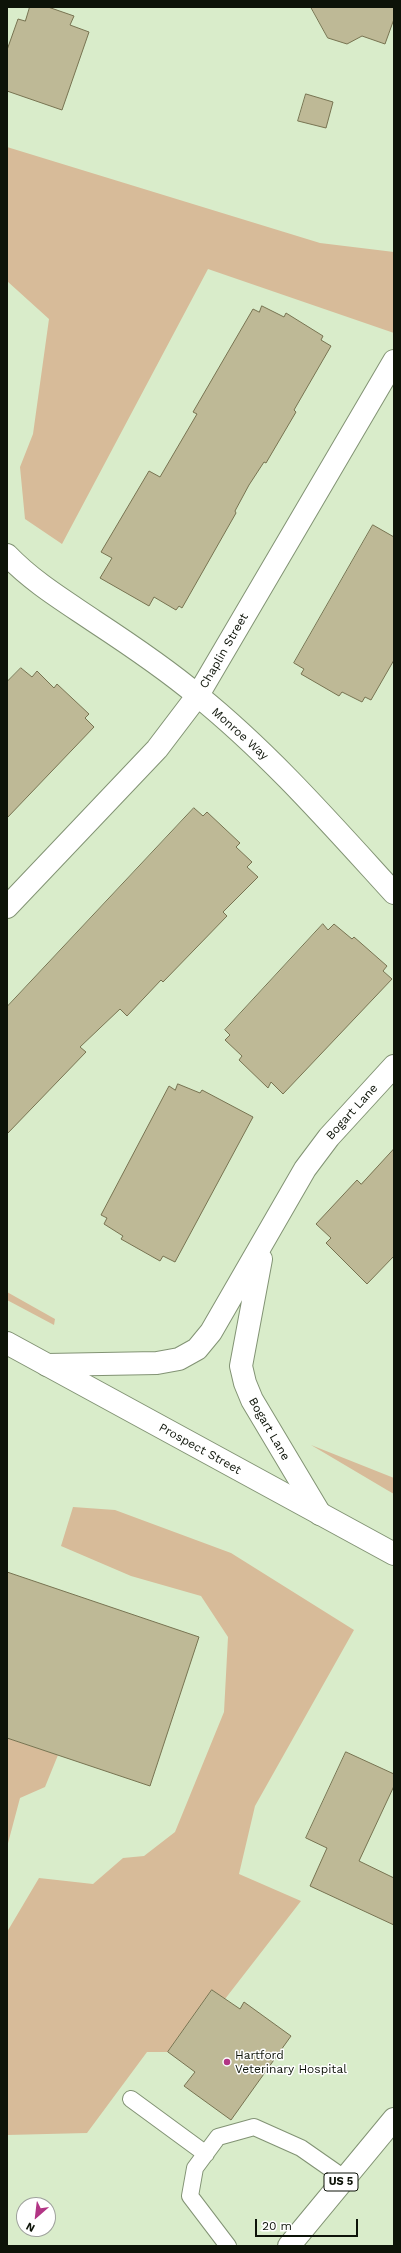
<!DOCTYPE html>
<style>
body{margin:0}
#map{position:relative;width:401px;height:2253px;overflow:hidden;background:#d9ecca;font-family:"Work Sans",sans-serif}
canvas{display:block}
.frame{position:absolute;inset:0;border:8px solid #0d1308;pointer-events:none}
.north{position:absolute;left:16px;top:2197px;width:40px;height:40px;box-sizing:border-box;background:#fff;border:1px solid #9ea19c;border-radius:50%;rotate:208deg;font-size:11px;font-weight:700;line-height:16px;text-align:center;color:#0d1308}
.north::after{content:'';display:block;margin:auto;width:14px;height:18px;background:#b23585;clip-path:polygon(50% 0,100% 100%,50% 72%,0 100%)}
.scale{position:absolute;left:255px;top:2219px;width:103px;height:18px;box-sizing:border-box;border:2px solid #0d1308;border-top:0;padding-left:5px;font-size:12px;line-height:14px;white-space:nowrap;color:#0d1308;-webkit-text-stroke:3px #fff;paint-order:stroke}
</style>
<div id="map">
<canvas width="401" height="2253"></canvas>
<div class="frame"></div>
<div class="north">N</div>
<div class="scale">20 m</div>
</div>
<script>
const ctx = document.querySelector('canvas').getContext('2d');
ctx.lineJoin = 'round';
function fillPath(path, color) { ctx.fillStyle = color; ctx.fill(path, 'evenodd'); }
function trace(path, color, width, dash) { ctx.strokeStyle = color; ctx.lineWidth = width; ctx.lineCap = dash ? 'butt' : 'round'; ctx.setLineDash(dash || []); ctx.stroke(path); }
function write(font, color, halo, rows, align = 'center') {
  ctx.font = font + ' "Work Sans",sans-serif'; ctx.lineWidth = 3; ctx.setLineDash([]); ctx.textBaseline = 'middle'; ctx.strokeStyle = halo; ctx.fillStyle = color; for (const [text, x, y, turn = 0] of rows) {
    ctx.save(); ctx.translate(x, y); ctx.rotate((+turn || 0) * Math.PI / 180); ctx.textAlign = isNaN(turn) ? turn : align; if (halo) ctx.strokeText(text, 0, 0); ctx.fillText(text, 0, 0); ctx.restore();
  }
}
const green = new Path2D(`
 M 7,147 L 320,243 L 394,252 L 394,333 L 208,269 L 62,544 L 25,519 L 20,467 L 33,434 L 49,319 L 7,281 Z
 M 7,1292 L 55,1319 L 54,1325 L 7,1300 Z
 M 311,1445 L 394,1478 L 394,1494 L 387,1490 Z
 M 73,1507 L 115,1510 L 231,1553 L 354,1630 L 255,1806 L 239,1874 L 301,1901 L 225,1999 L 212,1990 L 168,2052 L 147,2052 L 87,2133 L 7,2135 L 7,1932 L 39,1878 L 93,1884 L 123,1858 L 144,1856 L 175,1832 L 224,1712 L 228,1637 L 201,1596 L 131,1576 L 61,1546 Z
 M 7,1738 L 58,1755 L 45,1787 L 20,1798 L 7,1847 Z`);
const building = new Path2D(`
 M 30,7 L 48,7 L 74,16 L 70,25 L 89,32 L 62,110 L 7,91 L 7,50 L 18,19 L 25,21 Z
 M 311,7 L 394,7 L 394,19 L 385,44 L 362,36 L 347,44 L 328,38 Z
 M 306,94 L 333,102 L 326,128 L 298,121 Z
 M 262,306 L 284,317 L 286,313 L 323,336 L 321,340 L 331,346 L 294,410 L 296,412 L 266,463 L 264,462 L 249,485 L 235,511 L 236,513 L 182,608 L 179,606 L 176,610 L 154,597 L 149,606 L 100,578 L 112,558 L 101,552 L 149,471 L 160,477 L 197,414 L 193,412 L 253,309 L 259,312 Z
 M 373,525 L 394,537 L 394,660 L 371,700 L 365,697 L 362,702 L 342,692 L 339,696 L 301,674 L 304,669 L 294,663 Z
 M 21,668 L 32,677 L 37,671 L 54,688 L 57,684 L 89,714 L 85,718 L 94,727 L 7,818 L 7,682 Z
 M 194,808 L 203,816 L 207,812 L 240,843 L 236,847 L 252,862 L 247,867 L 258,877 L 223,912 L 227,916 L 163,982 L 161,980 L 127,1016 L 120,1009 L 80,1047 L 86,1052 L 7,1134 L 7,1007 Z
 M 323,924 L 328,930 L 334,924 L 352,939 L 354,937 L 387,966 L 383,971 L 392,979 L 283,1094 L 271,1082 L 268,1088 L 239,1060 L 242,1056 L 225,1040 L 230,1035 L 225,1030 Z
 M 178,1084 L 200,1093 L 202,1090 L 253,1117 L 175,1262 L 163,1256 L 160,1261 L 121,1239 L 123,1236 L 104,1224 L 107,1218 L 101,1215 L 169,1086 L 175,1090 Z
 M 394,1149 L 394,1256 L 367,1284 L 326,1243 L 331,1238 L 316,1224 L 357,1180 L 361,1184 Z
 M 7,1572 L 199,1637 L 150,1786 L 7,1738 Z
 M 346,1752 L 394,1774 L 394,1786 L 359,1861 L 394,1878 L 394,1925 L 310,1886 L 327,1848 L 306,1838 Z
 M 212,1990 L 240,2009 L 244,2002 L 291,2036 L 231,2120 L 184,2086 L 195,2072 L 168,2052 Z`);
const lane = new Path2D(`
 M 131,2099 L 206,2154
 M 228,2246 L 190,2196 L 195,2168 L 218,2137 L 254,2127 L 301,2148 L 344,2178`);
const street = new Path2D(`
 M 7,555 C 33,582 63,600 94,621 C 129,644 165,668 197,695 C 270,754 331,824 394,893
 M 7,907 L 157,749 L 198,695 L 394,361
 M 261,1259 L 241,1366 L 245,1383 L 252,1400 L 320,1514
 M 47,1365 L 157,1363 L 179,1359 L 197,1349 L 211,1332 L 305,1169 L 329,1137 L 394,1066`);
const secondary = new Path2D(`
 M 7,1343 L 394,1554`);
const highway = new Path2D(`
 M 289,2246 L 394,2119`);
const markers = [
 [227,2062,4,"#b23585"]
];
const shields = [
 [341,2182,34]
];
const shieldNames = [
 ["US 5",341,2182]
];
const streetNames = [
 ["Chaplin Street",224,651,-60],
 ["Monroe Way",240,734,42],
 ["Bogart Lane",352,1112,-48],
 ["Bogart Lane",269,1429,60],
 ["Prospect Street",200,1449,29]
];
const poiNames = [
 ["Hartford",235,2055],
 ["Veterinary Hospital",235,2069]
];
fillPath(green, '#d7bb99');
fillPath(building, '#beb996');
trace(building, '#777351', 1);
trace(lane, '#829374', 18);
trace(street, '#829374', 24);
trace(secondary, '#829374', 24);
trace(highway, '#829374', 24);
trace(lane, '#fff', 16);
trace(street, '#fff', 22);
trace(secondary, '#fff', 22);
trace(highway, '#fff', 22);
for (const [x, y, r, color] of markers) { const dot = new Path2D(); dot.arc(x, y, r, 0, 2 * Math.PI); ctx.fillStyle = color; ctx.fill(dot); trace(dot, '#fff', 1.5); }
for (const [x, y, w] of shields) { const box = new Path2D(); box.roundRect(x - w / 2, y - 9, w, 18, 3); ctx.fillStyle = '#fff'; ctx.fill(box); trace(box, '#0d1308', 1); }
write('bold 11px', '#0d1308', null, shieldNames);
write('12px', '#0d1308', '#fff', streetNames);
write('12px', '#0d1308', '#fff', poiNames, 'left');
</script>
